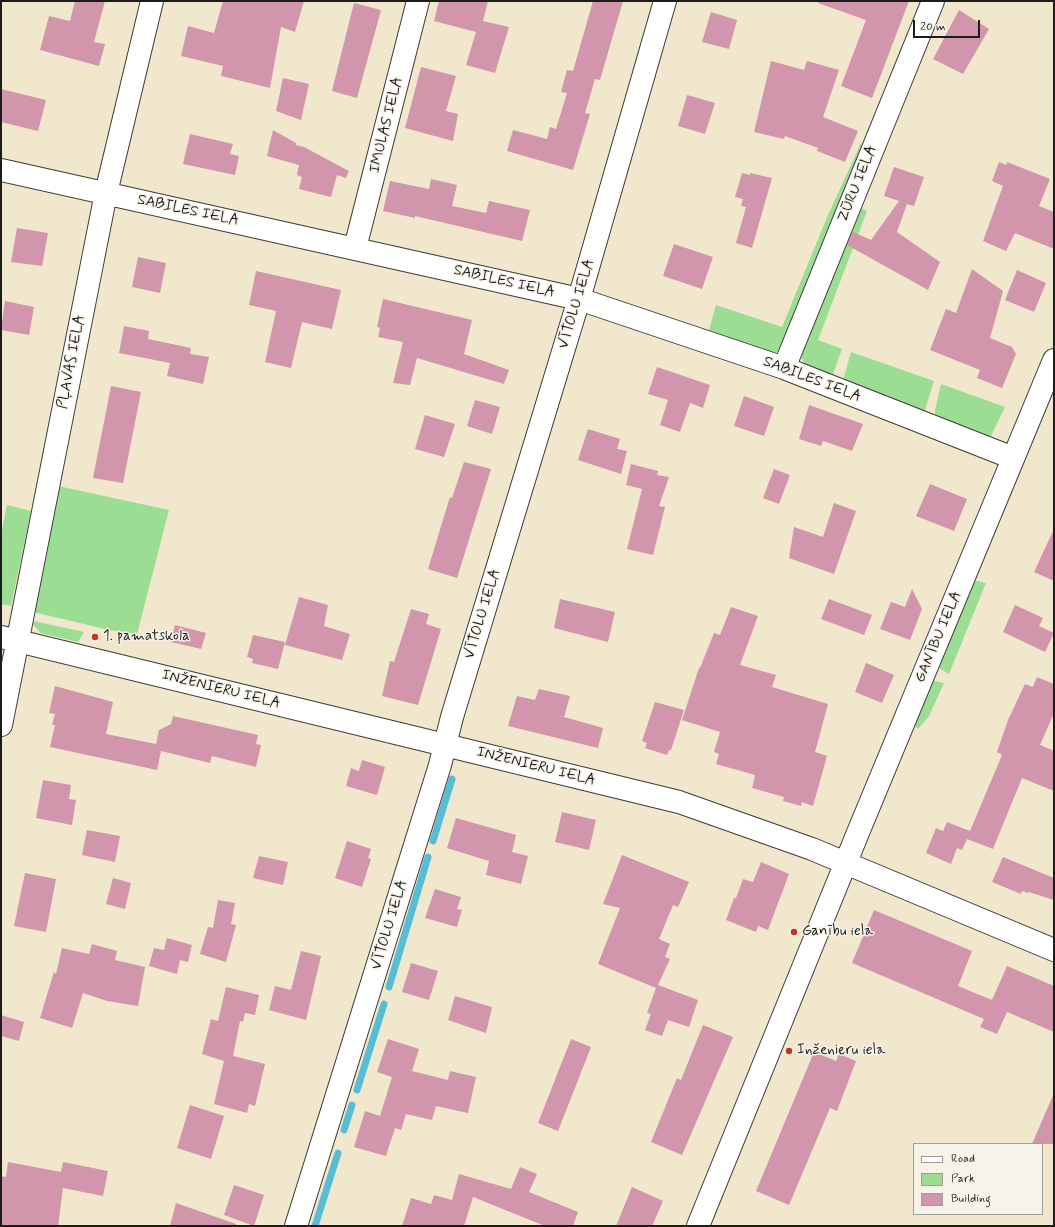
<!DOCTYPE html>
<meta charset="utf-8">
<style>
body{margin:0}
#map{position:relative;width:1055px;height:1227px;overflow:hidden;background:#f1e7cd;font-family:Mynerve,sans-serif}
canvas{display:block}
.frame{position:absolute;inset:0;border:2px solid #1c1c1c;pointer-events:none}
.legend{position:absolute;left:913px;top:1143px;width:130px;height:72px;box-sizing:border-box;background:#f7f3e8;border:1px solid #9f9d96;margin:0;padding:5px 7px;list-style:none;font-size:12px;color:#1c1c1c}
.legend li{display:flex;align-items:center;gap:8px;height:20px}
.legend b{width:20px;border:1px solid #9f9d96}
.scale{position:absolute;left:913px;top:20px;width:67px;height:18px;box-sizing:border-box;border:2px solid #1c1c1c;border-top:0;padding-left:5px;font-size:12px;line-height:14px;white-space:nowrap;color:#1c1c1c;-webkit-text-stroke:3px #f7f3e8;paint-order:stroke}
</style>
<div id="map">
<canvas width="1055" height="1227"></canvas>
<div class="frame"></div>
<ul class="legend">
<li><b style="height:5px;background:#fff"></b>Road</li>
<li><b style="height:11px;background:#9bdd93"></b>Park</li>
<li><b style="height:11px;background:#d195ac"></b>Building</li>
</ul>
<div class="scale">20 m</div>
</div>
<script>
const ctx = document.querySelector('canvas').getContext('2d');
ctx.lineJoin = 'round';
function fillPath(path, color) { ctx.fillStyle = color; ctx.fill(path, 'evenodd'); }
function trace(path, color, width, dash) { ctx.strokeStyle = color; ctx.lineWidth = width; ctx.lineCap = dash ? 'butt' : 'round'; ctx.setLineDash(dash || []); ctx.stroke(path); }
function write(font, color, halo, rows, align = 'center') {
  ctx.font = font + ' Mynerve,sans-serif'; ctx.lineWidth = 3; ctx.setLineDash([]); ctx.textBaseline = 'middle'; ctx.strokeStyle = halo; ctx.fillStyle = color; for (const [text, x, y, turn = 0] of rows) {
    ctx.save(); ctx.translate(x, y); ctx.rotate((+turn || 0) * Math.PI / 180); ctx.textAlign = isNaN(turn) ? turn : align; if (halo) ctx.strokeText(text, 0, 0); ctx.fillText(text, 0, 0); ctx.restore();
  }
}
const green = new Path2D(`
 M 861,143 L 862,148 L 786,344 L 777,352 L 769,353 L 709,330 L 716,305 L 782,327 L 828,215 Z
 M 858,207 L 867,211 L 818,340 L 842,349 L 832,377 L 804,364 L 800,353 Z
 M 851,352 L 934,381 L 924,413 L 843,381 Z
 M 941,384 L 1005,407 L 991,436 L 985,438 L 935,418 L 935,410 Z
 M 58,486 L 169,510 L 137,634 L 109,630 L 29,611 Z
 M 7,505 L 31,511 L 11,606 L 1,604 L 1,535 Z
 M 978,581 L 986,583 L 949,674 L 939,668 L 940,661 L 971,582 Z
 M 29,620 L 84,632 L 78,642 L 41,633 Z
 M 934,681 L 944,683 L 929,716 L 918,729 L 914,725 L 931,683 Z`);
const stream = new Path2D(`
 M 433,841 L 452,779
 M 389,987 L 428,857
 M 357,1090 L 384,1004
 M 344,1130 L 352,1105
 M 315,1226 L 338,1153`);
const building = new Path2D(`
 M 75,1 L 105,1 L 94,42 L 105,44 L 99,66 L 40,50 L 49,16 L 70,21 Z
 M 223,1 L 304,1 L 295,32 L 281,27 L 270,88 L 221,76 L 223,66 L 181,56 L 188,26 L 214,33 Z
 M 439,1 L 488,1 L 483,21 L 509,27 L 495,73 L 466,65 L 476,32 L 434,21 Z
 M 593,1 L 623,1 L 600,80 L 595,79 L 585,113 L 590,114 L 573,170 L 507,151 L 513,130 L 547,139 L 550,127 L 556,129 L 567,93 L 561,92 L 567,70 L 573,71 Z
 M 819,1 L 909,1 L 872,98 L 841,86 L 866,20 L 818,3 Z
 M 354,3 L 381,10 L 357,98 L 332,91 Z
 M 959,10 L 989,29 L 963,74 L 933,59 Z
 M 711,12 L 737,20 L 729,49 L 702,42 Z
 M 771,61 L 804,70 L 807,61 L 839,70 L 823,117 L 858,131 L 845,162 L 817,151 L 818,148 L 785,136 L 784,139 L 754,132 Z
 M 421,67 L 456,76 L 446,111 L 458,114 L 453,141 L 405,128 Z
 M 283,78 L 309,84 L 301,120 L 276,111 Z
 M 1,89 L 46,100 L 38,131 L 1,122 Z
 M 687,95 L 715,103 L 705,134 L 678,126 Z
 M 273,130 L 296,143 L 296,145 L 304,147 L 349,171 L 346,178 L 337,175 L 331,197 L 299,189 L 302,177 L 297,175 L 299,165 L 267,156 Z
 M 190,134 L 233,144 L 230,154 L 239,156 L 235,175 L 183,164 Z
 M 999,162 L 1006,165 L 1007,162 L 1050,179 L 1039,206 L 1054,212 L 1054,249 L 1015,233 L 1006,251 L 983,241 L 1003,186 L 992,181 Z
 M 894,167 L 924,177 L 914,206 L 907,204 L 897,232 L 940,262 L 928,290 L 847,245 L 853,232 L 871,240 L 899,201 L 884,196 Z
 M 742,173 L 750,175 L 750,173 L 772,178 L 752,248 L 736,243 L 746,207 L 741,206 L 743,199 L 735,197 Z
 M 431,179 L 457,185 L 452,206 L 486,213 L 489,201 L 530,210 L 522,241 L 415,216 L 415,218 L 383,211 L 390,181 L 429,189 Z
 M 17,228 L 48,233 L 42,266 L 11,262 Z
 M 674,244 L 713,257 L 702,289 L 663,276 Z
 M 138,257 L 166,263 L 160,293 L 132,287 Z
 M 972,269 L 1003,291 L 990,338 L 1012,347 L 1016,354 L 1002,388 L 977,378 L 980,370 L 930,350 L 946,309 L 956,313 Z
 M 1017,270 L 1046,283 L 1034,312 L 1005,300 Z
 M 256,271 L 341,290 L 332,329 L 302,322 L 291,368 L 265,362 L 276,311 L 249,305 Z
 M 383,299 L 472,320 L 464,354 L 509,370 L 504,384 L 417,358 L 410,385 L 393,383 L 403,342 L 378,337 L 380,328 L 377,327 Z
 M 5,301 L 34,307 L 29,335 L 1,330 Z
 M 124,326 L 149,331 L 148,339 L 191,348 L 190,354 L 209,357 L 203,384 L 167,376 L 170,363 L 119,353 Z
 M 657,367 L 710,385 L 703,408 L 690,403 L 680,432 L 660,425 L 668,400 L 648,394 Z
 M 111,386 L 141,392 L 123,483 L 93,478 Z
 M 744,396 L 774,407 L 764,436 L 734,426 Z
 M 475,400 L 500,407 L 492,434 L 467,426 Z
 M 809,405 L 863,424 L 852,451 L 823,441 L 821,446 L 799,439 Z
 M 425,415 L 455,424 L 444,457 L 415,449 Z
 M 588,429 L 620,439 L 617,449 L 627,451 L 621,474 L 578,460 Z
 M 464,462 L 491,469 L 457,578 L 428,569 L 450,497 L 452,498 Z
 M 631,464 L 658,471 L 657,475 L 669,477 L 659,506 L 665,507 L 653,555 L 627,549 L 642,489 L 626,485 Z
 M 774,469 L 790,475 L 779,504 L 763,498 Z
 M 930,484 L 967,499 L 954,531 L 916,516 Z
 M 834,503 L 856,511 L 834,574 L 789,558 L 794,527 L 823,537 Z
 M 1054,529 L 1054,581 L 1034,572 Z
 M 912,589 L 922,609 L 910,640 L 880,629 L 891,602 L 905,607 Z
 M 299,597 L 328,605 L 324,626 L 350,634 L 342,660 L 285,645 Z
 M 560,599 L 615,612 L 608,642 L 554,628 Z
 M 829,599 L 872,615 L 864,635 L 821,619 Z
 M 1015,605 L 1043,618 L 1039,626 L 1054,633 L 1045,652 L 1003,632 Z
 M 731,607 L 758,616 L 740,665 L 776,675 L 772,687 L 828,704 L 815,752 L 827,756 L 813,806 L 802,802 L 801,806 L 783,801 L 784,797 L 752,788 L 755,775 L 716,764 L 719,754 L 714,752 L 720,732 L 682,720 L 699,668 L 700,668 L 714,633 L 720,635 Z
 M 411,609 L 429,614 L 426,624 L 441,629 L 418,705 L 382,696 L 390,661 L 394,662 Z
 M 175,625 L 206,633 L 201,649 L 171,642 Z
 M 253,635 L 285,642 L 278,669 L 252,663 L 253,659 L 247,657 Z
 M 866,663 L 894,675 L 882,703 L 855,692 Z
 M 1037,677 L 1054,684 L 1054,713 L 1040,745 L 1054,751 L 1054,791 L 1022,778 L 993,849 L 967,839 L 962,850 L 957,848 L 951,864 L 926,853 L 936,828 L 943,831 L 947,822 L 970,831 L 1002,755 L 997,752 L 1008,720 L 1025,684 L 1033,687 Z
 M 55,686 L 113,702 L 106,734 L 156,744 L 159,730 L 171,724 L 173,716 L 258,735 L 256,744 L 261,745 L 256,767 L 212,756 L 210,763 L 161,751 L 157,770 L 50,747 L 55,725 L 52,725 L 55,714 L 49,713 Z
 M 539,689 L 570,696 L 564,717 L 603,728 L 598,748 L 508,726 L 517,696 L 535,700 Z
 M 655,702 L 684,710 L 671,750 L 669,750 L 667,755 L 645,748 L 647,743 L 642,741 Z
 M 362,760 L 385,767 L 377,795 L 346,786 L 351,768 L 359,771 Z
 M 43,780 L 71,785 L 69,799 L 76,800 L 72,825 L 36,818 Z
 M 562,812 L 596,820 L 589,850 L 555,842 Z
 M 456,818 L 516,835 L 512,852 L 528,856 L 521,884 L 486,875 L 489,861 L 447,848 Z
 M 87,830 L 120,836 L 115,862 L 82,855 Z
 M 347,841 L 371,849 L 368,858 L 371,859 L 362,887 L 335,878 Z
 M 622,855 L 689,882 L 678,907 L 673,905 L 659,939 L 670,944 L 665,957 L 670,959 L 658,985 L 698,1000 L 689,1027 L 668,1020 L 662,1036 L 645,1030 L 651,1014 L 647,1013 L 656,988 L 598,964 L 620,908 L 603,904 Z
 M 259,856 L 288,862 L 283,885 L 253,878 Z
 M 1003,857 L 1054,878 L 1054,900 L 1029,892 L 1028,893 L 1022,891 L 1021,894 L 992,882 Z
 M 761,862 L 789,874 L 768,930 L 758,926 L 756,932 L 726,920 L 734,898 L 736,898 L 743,879 L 753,882 Z
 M 25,873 L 56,879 L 46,932 L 14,926 Z
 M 113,878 L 131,883 L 125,909 L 106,904 Z
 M 435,889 L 461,897 L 457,909 L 462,910 L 457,927 L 425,918 Z
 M 218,900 L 235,903 L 231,924 L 236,925 L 226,962 L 200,954 L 208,927 L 213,928 Z
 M 874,910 L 972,951 L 958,986 L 992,1000 L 1007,966 L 1054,986 L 1054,1032 L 1007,1012 L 997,1034 L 980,1027 L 984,1019 L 852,963 Z
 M 167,938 L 192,945 L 188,962 L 180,960 L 177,974 L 149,966 L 154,948 L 164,950 Z
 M 92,944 L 117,951 L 115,960 L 145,967 L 138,1006 L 107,1001 L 83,993 L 72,1028 L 40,1018 L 54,972 L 56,974 L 62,948 L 89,954 Z
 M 301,951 L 321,956 L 306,1020 L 269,1010 L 275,986 L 291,990 Z
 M 411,963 L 438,971 L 429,1000 L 402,992 Z
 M 226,987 L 259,995 L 255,1015 L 245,1013 L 243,1022 L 240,1021 L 233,1056 L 265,1064 L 255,1106 L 249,1104 L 247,1113 L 214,1104 L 224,1061 L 202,1054 L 211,1019 L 218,1021 Z
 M 455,996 L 492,1007 L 486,1033 L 448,1020 Z
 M 1,1015 L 24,1022 L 19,1041 L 1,1036 Z
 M 703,1025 L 733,1037 L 682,1155 L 651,1142 L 677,1078 L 681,1080 Z
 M 388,1039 L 419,1049 L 412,1071 L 448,1080 L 450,1071 L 476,1077 L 468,1113 L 436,1106 L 432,1120 L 406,1114 L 401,1130 L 395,1128 L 386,1156 L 354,1147 L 365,1111 L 380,1116 L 392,1077 L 377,1072 Z
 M 571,1039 L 591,1047 L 558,1131 L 538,1123 Z
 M 814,1052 L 836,1061 L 839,1054 L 856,1061 L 837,1111 L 830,1108 L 789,1205 L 756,1191 Z
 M 1054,1093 L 1054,1144 L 1032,1144 Z
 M 190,1105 L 224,1116 L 211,1159 L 177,1148 Z
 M 8,1162 L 61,1172 L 63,1162 L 108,1171 L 103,1196 L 63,1188 L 58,1226 L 1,1226 L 1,1176 L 6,1177 Z
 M 520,1167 L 537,1174 L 529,1192 L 578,1212 L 573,1226 L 545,1226 L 473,1197 L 464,1226 L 402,1226 L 411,1198 L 431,1204 L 434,1195 L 452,1200 L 459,1174 L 511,1189 Z
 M 234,1185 L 264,1195 L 254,1226 L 224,1215 Z
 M 632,1187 L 663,1201 L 652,1226 L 616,1226 Z
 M 176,1203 L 236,1224 L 236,1226 L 170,1226 Z`);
const minor = new Path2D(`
 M 1,170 L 579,299 L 784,368 L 1013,458
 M 355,248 L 418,1
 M 784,368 L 933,1
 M 1,725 L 106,193 L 152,1
 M 296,1226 L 440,765 L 452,717 L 579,299 L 665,1`);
const tertiary = new Path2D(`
 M 1,637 L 679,802 L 812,849 L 1054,950
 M 698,1226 L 857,835 L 1054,360`);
const markers = [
 [95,637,4,"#c8321e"],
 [794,932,4,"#c8321e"],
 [789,1051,4,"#c8321e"]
];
const streetNames = [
 ["IMULAS IELA",387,125,-76],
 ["ZŪRU IELA",858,184,-68],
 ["SABILES IELA",188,211,12],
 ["SABILES IELA",504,282,13],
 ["VĪTOLU IELA",577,304,-73],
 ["PĻAVAS IELA",72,362,-79],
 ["SABILES IELA",812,380,21],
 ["VĪTOLU IELA",483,614,-73],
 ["GANĪBU IELA",939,637,-67],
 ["INŽENIERU IELA",221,690,14],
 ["INŽENIERU IELA",536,767,14],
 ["VĪTOLU IELA",390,925,-73]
];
const poiNames = [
 ["1. pamatskola",103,637],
 ["Ganību iela",802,932],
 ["Inženieru iela",797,1051]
];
fillPath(green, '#9bdd93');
trace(stream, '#57bdd5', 7);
fillPath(building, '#d195ac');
trace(minor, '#3c3a37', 24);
trace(tertiary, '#3c3a37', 24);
trace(minor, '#fff', 22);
trace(tertiary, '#fff', 22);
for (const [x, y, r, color] of markers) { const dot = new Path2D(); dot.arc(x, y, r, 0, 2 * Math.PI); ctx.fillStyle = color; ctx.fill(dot); trace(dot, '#f7f3e8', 1.5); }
write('15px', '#1c1c1c', '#f7f3e8', streetNames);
write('15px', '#1c1c1c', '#f7f3e8', poiNames, 'left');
</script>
